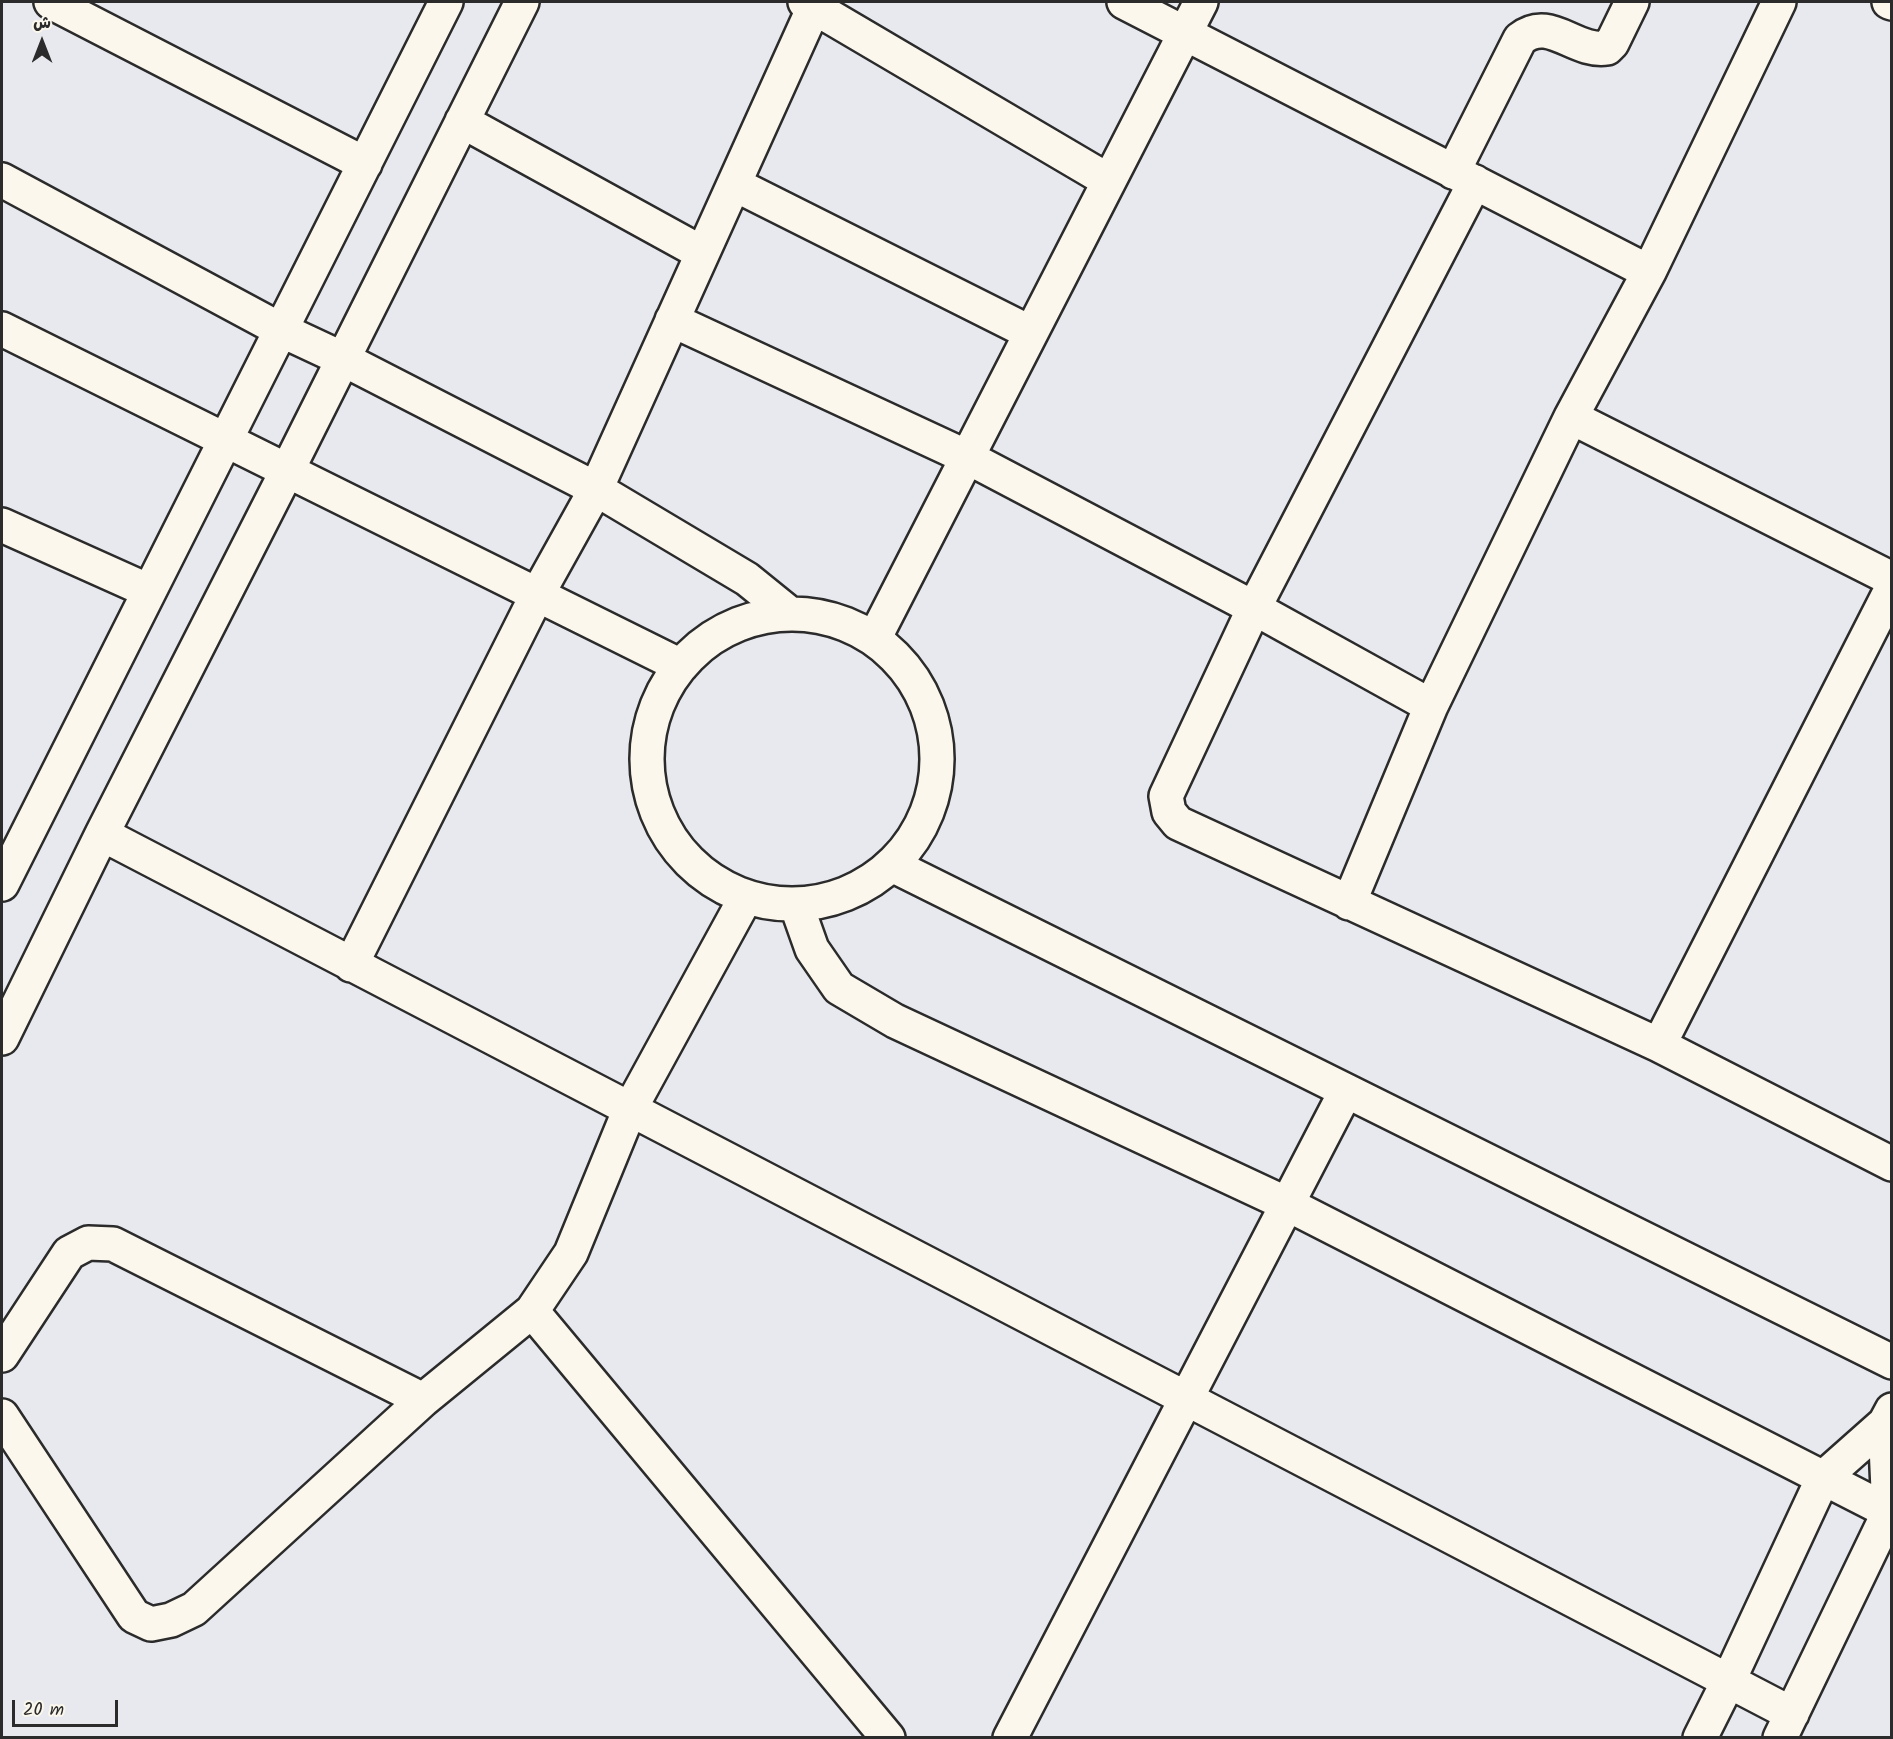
<!DOCTYPE html>
<meta charset="utf-8">
<style>
body{margin:0}
#map{position:relative;width:1893px;height:1739px;overflow:hidden;background:#e7e9ef;font-family:Kalam,"Playpen Sans Arabic",sans-serif}
canvas{display:block}
.frame{position:absolute;inset:0;border:3px solid #2b2b2b;pointer-events:none}
.north{position:absolute;left:12px;top:12px;width:60px;height:60px;-webkit-text-stroke:4px #fbf7ec;paint-order:stroke;rotate:0deg;font-size:16px;font-weight:700;line-height:24px;text-align:center;color:#2b2b2b}
.north::after{content:'';display:block;margin:auto;width:21px;height:27px;background:#2b2b2b;clip-path:polygon(50% 0,100% 100%,50% 72%,0 100%)}
.scale{position:absolute;left:12px;top:1700px;width:106px;height:27px;box-sizing:border-box;border:3px solid #2b2b2b;border-top:0;padding-left:8px;font-size:18px;line-height:21px;white-space:nowrap;color:#2b2b2b;-webkit-text-stroke:4px #fbf7ec;paint-order:stroke}
</style>
<div id="map">
<canvas width="1893" height="1739"></canvas>
<div class="frame"></div>
<div class="north">ش</div>
<div class="scale">20 m</div>
</div>
<script>
const ctx = document.querySelector('canvas').getContext('2d');
ctx.lineJoin = 'round';
function trace(path, color, width, dash) { ctx.strokeStyle = color; ctx.lineWidth = width; ctx.lineCap = dash ? 'butt' : 'round'; ctx.setLineDash(dash || []); ctx.stroke(path); }
const minor = new Path2D(`
 M 51,2 L 365,164
 M 805,2 L 1109,181
 M 1124,2 L 1649,272
 M 1889,2 L 1892,3
 M 462,121 L 702,253
 M 1453,172 L 1520,39 C 1550,15 1574,53 1607,48 L 1612,43 L 1632,2
 M 2,180 L 281,330 L 343,359 L 596,489 L 747,579 L 789,613
 M 1475,182 L 1254,608 L 1166,796 L 1169,812 L 1178,823 L 1659,1045 L 1892,1164
 M 734,184 L 1031,333
 M 672,320 L 967,457 L 1254,608 L 1431,706
 M 2,329 L 681,666
 M 1571,417 L 1892,579
 M 2,525 L 149,591
 M647 759a145 145 0 1 1 290 0a145 145 0 1 1-290 0Z
 M 874,639 L 1201,2
 M 102,834 L 1792,1714
 M 892,865 L 1892,1362
 M 2,884 L 446,2
 M 1349,903 L 1431,706 L 1571,417 L 1649,272 L 1779,2
 M 796,904 L 812,949 L 839,988 L 895,1021 L 1287,1204 L 1892,1513
 M 351,965 L 537,595 L 596,489 L 814,7
 M 2,1038 L 102,834 L 287,471 L 522,2
 M 1659,1045 L 1892,588
 M 532,1311 L 888,1738
 M 2,1355 L 69,1253 L 88,1243 L 113,1244 L 423,1400
 M 2,1416 L 134,1616 L 151,1624 L 171,1620 L 194,1609 L 423,1400 L 532,1311 L 571,1253 L 630,1109 L 746,897
 M 1010,1738 L 1346,1091
 M 1700,1738 L 1728,1682 L 1823,1478 L 1885,1423 L 1892,1410
 M 1780,1738 L 1889,1512 L 1885,1423`);
trace(minor, '#2b2b2b', 38);
trace(minor, '#fbf7ec', 33);
</script>
